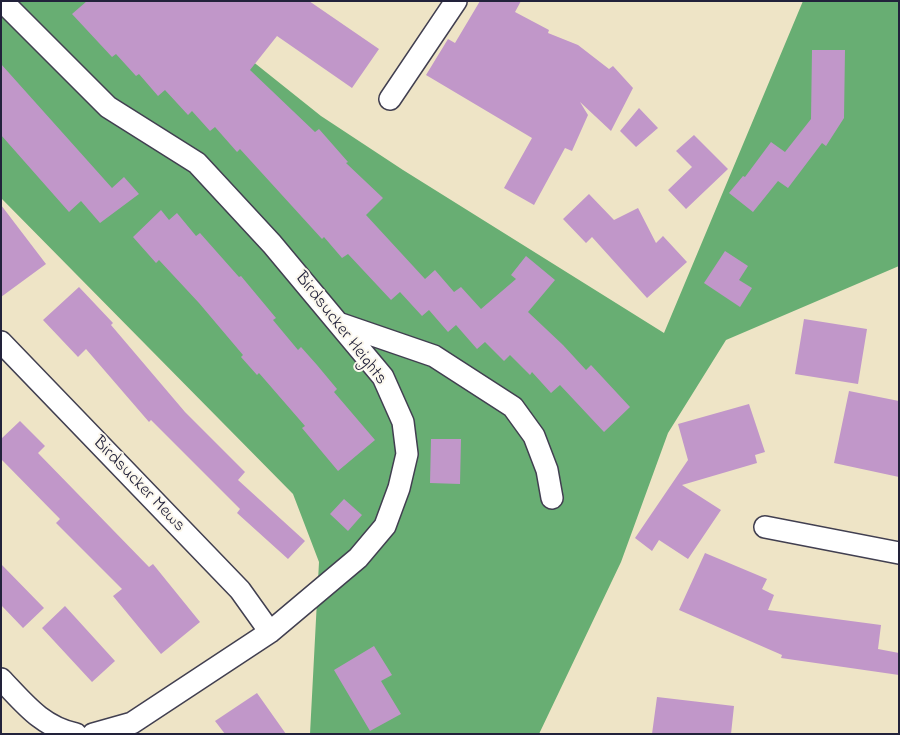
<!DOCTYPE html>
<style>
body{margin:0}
#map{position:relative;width:900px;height:735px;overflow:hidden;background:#eee4c6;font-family:"Indie Flower",sans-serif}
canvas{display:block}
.frame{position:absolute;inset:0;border:2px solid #22223b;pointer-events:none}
</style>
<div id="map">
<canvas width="900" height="735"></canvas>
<div class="frame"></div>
</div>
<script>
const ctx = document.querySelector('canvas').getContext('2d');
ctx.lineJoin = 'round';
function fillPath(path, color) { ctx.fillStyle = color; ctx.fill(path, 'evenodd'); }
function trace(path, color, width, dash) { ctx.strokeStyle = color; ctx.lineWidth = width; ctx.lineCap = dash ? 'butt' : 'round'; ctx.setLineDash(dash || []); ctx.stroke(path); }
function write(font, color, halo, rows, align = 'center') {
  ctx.font = font + ' "Indie Flower",sans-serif'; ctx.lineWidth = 4; ctx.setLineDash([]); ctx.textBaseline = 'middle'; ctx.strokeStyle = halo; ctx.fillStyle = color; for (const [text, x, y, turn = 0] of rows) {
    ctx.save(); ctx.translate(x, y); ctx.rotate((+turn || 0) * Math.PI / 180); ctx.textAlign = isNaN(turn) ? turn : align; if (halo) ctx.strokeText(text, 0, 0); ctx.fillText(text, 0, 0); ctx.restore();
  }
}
const forest = new Path2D(`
 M 1,1 L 177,1 L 321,116 L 403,170 L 664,333 L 803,1 L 899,1 L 899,266 L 726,340 L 668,433 L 621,562 L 539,734 L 310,734 L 319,562 L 293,494 L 1,198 Z`);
const building = new Path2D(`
 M 87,1 L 309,1 L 379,49 L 352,88 L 277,36 L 250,70 L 315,132 L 319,129 L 348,162 L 346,163 L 383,198 L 366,215 L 425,279 L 435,270 L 454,292 L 461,287 L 481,309 L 516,279 L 511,275 L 526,256 L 555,280 L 528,312 L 563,345 L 586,370 L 591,365 L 630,407 L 604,432 L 560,385 L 551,393 L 532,372 L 530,375 L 510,355 L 504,361 L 485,342 L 477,349 L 456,325 L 448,332 L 429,310 L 422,316 L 400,292 L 391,300 L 348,254 L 342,258 L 324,237 L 322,239 L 240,149 L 237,152 L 215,127 L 210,131 L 192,111 L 188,115 L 165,90 L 158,96 L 139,74 L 136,76 L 116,54 L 112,57 L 72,14 Z
 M 480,1 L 521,1 L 515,12 L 549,30 L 548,33 L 578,45 L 609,69 L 613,66 L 633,88 L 611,131 L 580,102 L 588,115 L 572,151 L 565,148 L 534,205 L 504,188 L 532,138 L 426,75 L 448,39 L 455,43 Z
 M 812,50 L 845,50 L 844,118 L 826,146 L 822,143 L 788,188 L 778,181 L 753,212 L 729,193 L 743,176 L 745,177 L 771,142 L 785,152 L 811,119 Z
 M 1,64 L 112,188 L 124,177 L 139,194 L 100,223 L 81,201 L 69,212 L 1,135 Z
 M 639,108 L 658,128 L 636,147 L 620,131 Z
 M 694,135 L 728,169 L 686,209 L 668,190 L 692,167 L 676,151 Z
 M 589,194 L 614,220 L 638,208 L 656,243 L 663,236 L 687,262 L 647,298 L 592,237 L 586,243 L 563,219 Z
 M 1,205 L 46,264 L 1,297 Z
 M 161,210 L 169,220 L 177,213 L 196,236 L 200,233 L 239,277 L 241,276 L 276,318 L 273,320 L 298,350 L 301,347 L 317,365 L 337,389 L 334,392 L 375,440 L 338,471 L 302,428 L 305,426 L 259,373 L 257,375 L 241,357 L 243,355 L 199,303 L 159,260 L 156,263 L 133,237 Z
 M 725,251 L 748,266 L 739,280 L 752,288 L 740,307 L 704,283 Z
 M 79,287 L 113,323 L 111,325 L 185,412 L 245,472 L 238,480 L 305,541 L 288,559 L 237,513 L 240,509 L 151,420 L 149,422 L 86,349 L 78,357 L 43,320 Z
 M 804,319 L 867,329 L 858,384 L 795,374 Z
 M 849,391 L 899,401 L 899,477 L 834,463 Z
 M 749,404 L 765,452 L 755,455 L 757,463 L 682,485 L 721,510 L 688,559 L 659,540 L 652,551 L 635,538 L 688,460 L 678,424 Z
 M 20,421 L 45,446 L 38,453 L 149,567 L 153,564 L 200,622 L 161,654 L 113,596 L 122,589 L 56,523 L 60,519 L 1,459 L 1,439 Z
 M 431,439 L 461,439 L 460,484 L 430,483 Z
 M 344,499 L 362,515 L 348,531 L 330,514 Z
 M 705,553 L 767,579 L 762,589 L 774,595 L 768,610 L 881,625 L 878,649 L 899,653 L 899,675 L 781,658 L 782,655 L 679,610 Z
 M 1,564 L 44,608 L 23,628 L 1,605 Z
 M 65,606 L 115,661 L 92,682 L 42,628 Z
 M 374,646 L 392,675 L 381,681 L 401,714 L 370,731 L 334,670 Z
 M 257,693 L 286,734 L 225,734 L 215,721 Z
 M 657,697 L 734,706 L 731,734 L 652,734 Z`);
const street = new Path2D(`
 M 10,9 L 108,107 L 197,163 L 272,244 L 383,377 L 403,422 L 407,454 L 399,488 L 385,526 L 358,558 L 270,632 L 132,723 L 93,734
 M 390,99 L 456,1
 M 338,323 L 434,356 L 513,407 L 534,436 L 547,470 L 552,498
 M 1,342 L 240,590 L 270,632
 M 765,527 L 899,553
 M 1,679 C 24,703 42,727 76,734`);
const streetNames = [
 ["Birdsucker Heights",340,329,52],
 ["Birdsucker Mews",138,485,46]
];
fillPath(forest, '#68ae73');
fillPath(building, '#c197c9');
trace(street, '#413f50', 24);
trace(street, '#fff', 21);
write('18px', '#22223b', '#fbf7ec', streetNames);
</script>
